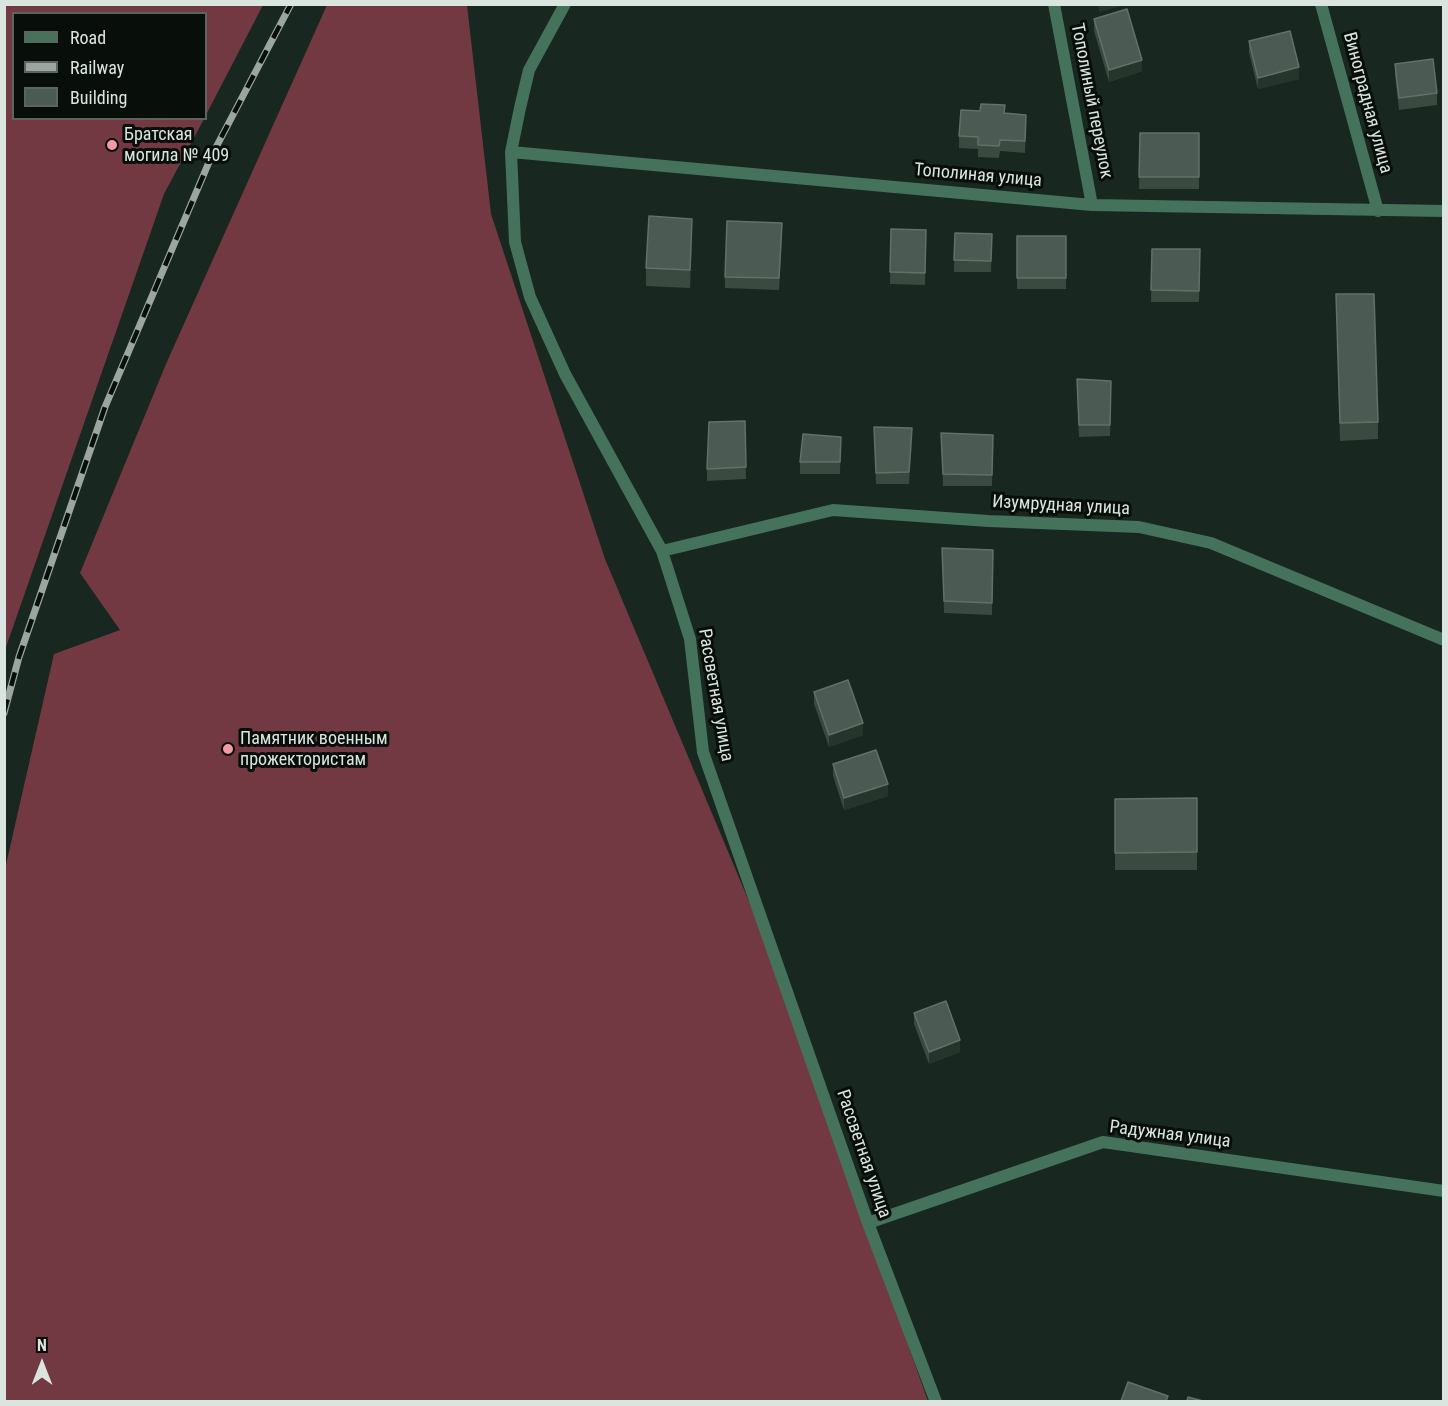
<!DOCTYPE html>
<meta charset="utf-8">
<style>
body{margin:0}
#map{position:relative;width:1448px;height:1406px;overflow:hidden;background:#18271f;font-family:"Roboto Condensed",sans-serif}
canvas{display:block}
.frame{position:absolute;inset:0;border:6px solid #dbe5df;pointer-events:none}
.legend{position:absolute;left:12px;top:12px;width:195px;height:108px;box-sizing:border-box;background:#080e0a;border:2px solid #5c645f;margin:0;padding:8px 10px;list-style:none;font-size:18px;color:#dbe5df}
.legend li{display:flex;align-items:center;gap:12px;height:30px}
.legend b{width:30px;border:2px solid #5c645f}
.north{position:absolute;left:12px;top:1334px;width:60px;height:60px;-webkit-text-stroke:4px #080e0a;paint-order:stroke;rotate:0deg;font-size:16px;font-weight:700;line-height:24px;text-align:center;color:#dbe5df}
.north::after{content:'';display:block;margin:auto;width:21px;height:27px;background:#dbe5df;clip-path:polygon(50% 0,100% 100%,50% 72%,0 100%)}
</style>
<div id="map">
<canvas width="1448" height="1406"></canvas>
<div class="frame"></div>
<ul class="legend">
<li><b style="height:8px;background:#45725a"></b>Road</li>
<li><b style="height:8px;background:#9aa69f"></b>Railway</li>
<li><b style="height:16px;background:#4b5a52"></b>Building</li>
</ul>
<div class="north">N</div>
</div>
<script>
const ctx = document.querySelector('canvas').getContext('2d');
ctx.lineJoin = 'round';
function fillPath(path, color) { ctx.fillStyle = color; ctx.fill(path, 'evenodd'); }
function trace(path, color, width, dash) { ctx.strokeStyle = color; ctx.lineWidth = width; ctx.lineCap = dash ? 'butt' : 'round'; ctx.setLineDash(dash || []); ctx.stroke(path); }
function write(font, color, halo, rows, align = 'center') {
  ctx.font = font + ' "Roboto Condensed",sans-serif'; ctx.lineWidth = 6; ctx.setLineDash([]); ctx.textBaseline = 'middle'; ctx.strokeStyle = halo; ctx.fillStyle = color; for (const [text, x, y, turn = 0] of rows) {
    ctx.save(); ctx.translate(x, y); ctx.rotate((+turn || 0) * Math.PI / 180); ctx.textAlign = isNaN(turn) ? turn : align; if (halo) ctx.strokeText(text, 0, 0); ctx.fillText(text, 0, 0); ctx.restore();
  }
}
const forest = new Path2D(`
 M 5,4 L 263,5 L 206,115 L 206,14 L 14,14 L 14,118 L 204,119 L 164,194 L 5,650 Z
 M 327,5 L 467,5 L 491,214 L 605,559 L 756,918 L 928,1401 L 5,1402 L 5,869 L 54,654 L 120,630 L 80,573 L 166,364 Z`);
const street = new Path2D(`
 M 565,4 L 529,70 L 520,108 L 511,152 L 515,242 L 530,297 L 565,374 L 662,551 L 690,639 L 703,752 L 868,1223 L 936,1402
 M 1054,4 L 1092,205
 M 1321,4 L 1378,211
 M 511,152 L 1092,205 L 1444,211
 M 662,551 L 833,510 L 988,521 L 1139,527 L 1211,543 L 1444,640
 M 868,1223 L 1103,1142 L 1444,1191`);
const rail = new Path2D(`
 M 4,713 L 19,657 L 105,407 L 212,155 L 291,4`);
const wall = new Path2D(`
 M 1094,19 L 1142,71 L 1109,82 L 1094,31 Z
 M 1249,41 L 1299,79 L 1258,89 L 1249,53 Z
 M 1395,64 L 1437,93 L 1437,105 L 1399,110 L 1395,76 Z
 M 1005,113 L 1026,126 L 1025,153 L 1000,151 L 999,158 L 978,157 L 978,149 L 959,148 L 959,136 Z
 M 1140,133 L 1199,133 L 1199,189 L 1139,189 Z
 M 891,229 L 926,230 L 925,285 L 890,284 Z
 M 955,233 L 992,234 L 991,272 L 954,272 Z
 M 782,235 L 779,290 L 725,288 L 725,277 Z
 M 692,236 L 690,288 L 646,286 L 646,268 Z
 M 1017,236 L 1066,236 L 1066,289 L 1017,289 Z
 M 1152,249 L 1200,249 L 1199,302 L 1151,302 Z
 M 1336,294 L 1378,422 L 1378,439 L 1340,441 Z
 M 1111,381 L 1110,436 L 1079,437 L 1077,391 Z
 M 745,421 L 746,479 L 707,481 L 707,469 Z
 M 874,427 L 912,440 L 909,484 L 876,484 Z
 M 941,433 L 993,435 L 992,486 L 943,486 Z
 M 841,437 L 840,474 L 800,474 L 800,462 Z
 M 942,548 L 993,550 L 992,615 L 944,613 Z
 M 814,692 L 863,735 L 829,747 L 814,704 Z
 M 833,764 L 888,796 L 844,810 L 833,776 Z
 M 1197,798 L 1197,870 L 1115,870 L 1115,799 Z
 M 914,1013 L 960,1052 L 929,1064 L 914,1024 Z`);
const shadedWall = new Path2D(`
 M 1099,4 L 1128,4 L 1099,12 Z
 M 1142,60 L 1142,71 L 1109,82 L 1109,70 Z
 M 1299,67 L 1299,79 L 1258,89 L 1258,78 Z
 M 692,219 L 692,236 L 690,288 L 690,270 Z
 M 912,428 L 912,440 L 909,484 L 909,472 Z
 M 863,723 L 863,735 L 829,747 L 829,735 Z
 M 888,784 L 888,796 L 844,810 L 844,798 Z
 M 960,1040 L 960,1052 L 929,1064 L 929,1052 Z`);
const building = new Path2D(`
 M 1127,9 L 1142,60 L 1109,70 L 1094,19 Z
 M 1290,31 L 1299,67 L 1258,78 L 1249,41 Z
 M 1433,59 L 1437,93 L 1399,98 L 1395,64 Z
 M 981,104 L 1005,105 L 1004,113 L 1026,115 L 1025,141 L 1000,140 L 999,146 L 978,145 L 978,137 L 959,136 L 961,110 L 980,111 Z
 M 1140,133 L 1199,133 L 1199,177 L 1139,177 Z
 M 649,216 L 692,219 L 690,270 L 646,268 Z
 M 727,221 L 782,223 L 779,278 L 725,277 Z
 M 891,229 L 926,230 L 925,273 L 890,272 Z
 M 955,233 L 992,234 L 991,261 L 954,260 Z
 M 1017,236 L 1066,236 L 1066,278 L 1017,278 Z
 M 1152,249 L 1200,249 L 1199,291 L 1151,290 Z
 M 1336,294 L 1374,294 L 1378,422 L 1340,423 Z
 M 1077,379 L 1111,381 L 1110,425 L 1079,425 Z
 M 745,421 L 746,467 L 707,469 L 709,422 Z
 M 874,427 L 912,428 L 909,472 L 876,473 Z
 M 941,433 L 993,435 L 992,475 L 943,474 Z
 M 803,434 L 841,437 L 840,462 L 800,462 Z
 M 942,548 L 993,550 L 992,603 L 944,601 Z
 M 848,680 L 863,723 L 829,735 L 814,692 Z
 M 876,750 L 888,784 L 844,798 L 833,764 Z
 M 1197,798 L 1197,852 L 1115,853 L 1115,799 Z
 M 946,1001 L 960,1040 L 929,1052 L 914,1013 Z
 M 1128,1382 L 1168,1396 L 1166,1401 L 1121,1401 Z
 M 1188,1397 L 1203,1401 L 1187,1401 Z`);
const markers = [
 [112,145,6,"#f49aa5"],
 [228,749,6,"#f49aa5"]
];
const streetNames = [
 ["Тополиный переулок",1091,101,79],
 ["Виноградная улица",1367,103,75],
 ["Тополиная улица",978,176,5],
 ["Изумрудная улица",1061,506,3],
 ["Рассветная улица",715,695,80],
 ["Радужная улица",1170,1135,7],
 ["Рассветная улица",863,1154,71]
];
const poiNames = [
 ["Братская",124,135],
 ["могила № 409",124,156],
 ["Памятник военным",240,739],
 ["прожектористам",240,760]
];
fillPath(forest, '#723942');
trace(street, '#45725a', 12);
trace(rail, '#9aa69f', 7);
trace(rail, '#080e0a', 4.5, [14]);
fillPath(wall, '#3a4a41');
fillPath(shadedWall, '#25352c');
fillPath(building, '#4b5a52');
trace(building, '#627068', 1.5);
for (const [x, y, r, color] of markers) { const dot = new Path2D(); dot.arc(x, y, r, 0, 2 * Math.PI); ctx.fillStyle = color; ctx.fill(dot); trace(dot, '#080e0a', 2); }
write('18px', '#dbe5df', '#080e0a', streetNames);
write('18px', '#dbe5df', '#080e0a', poiNames, 'left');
</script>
